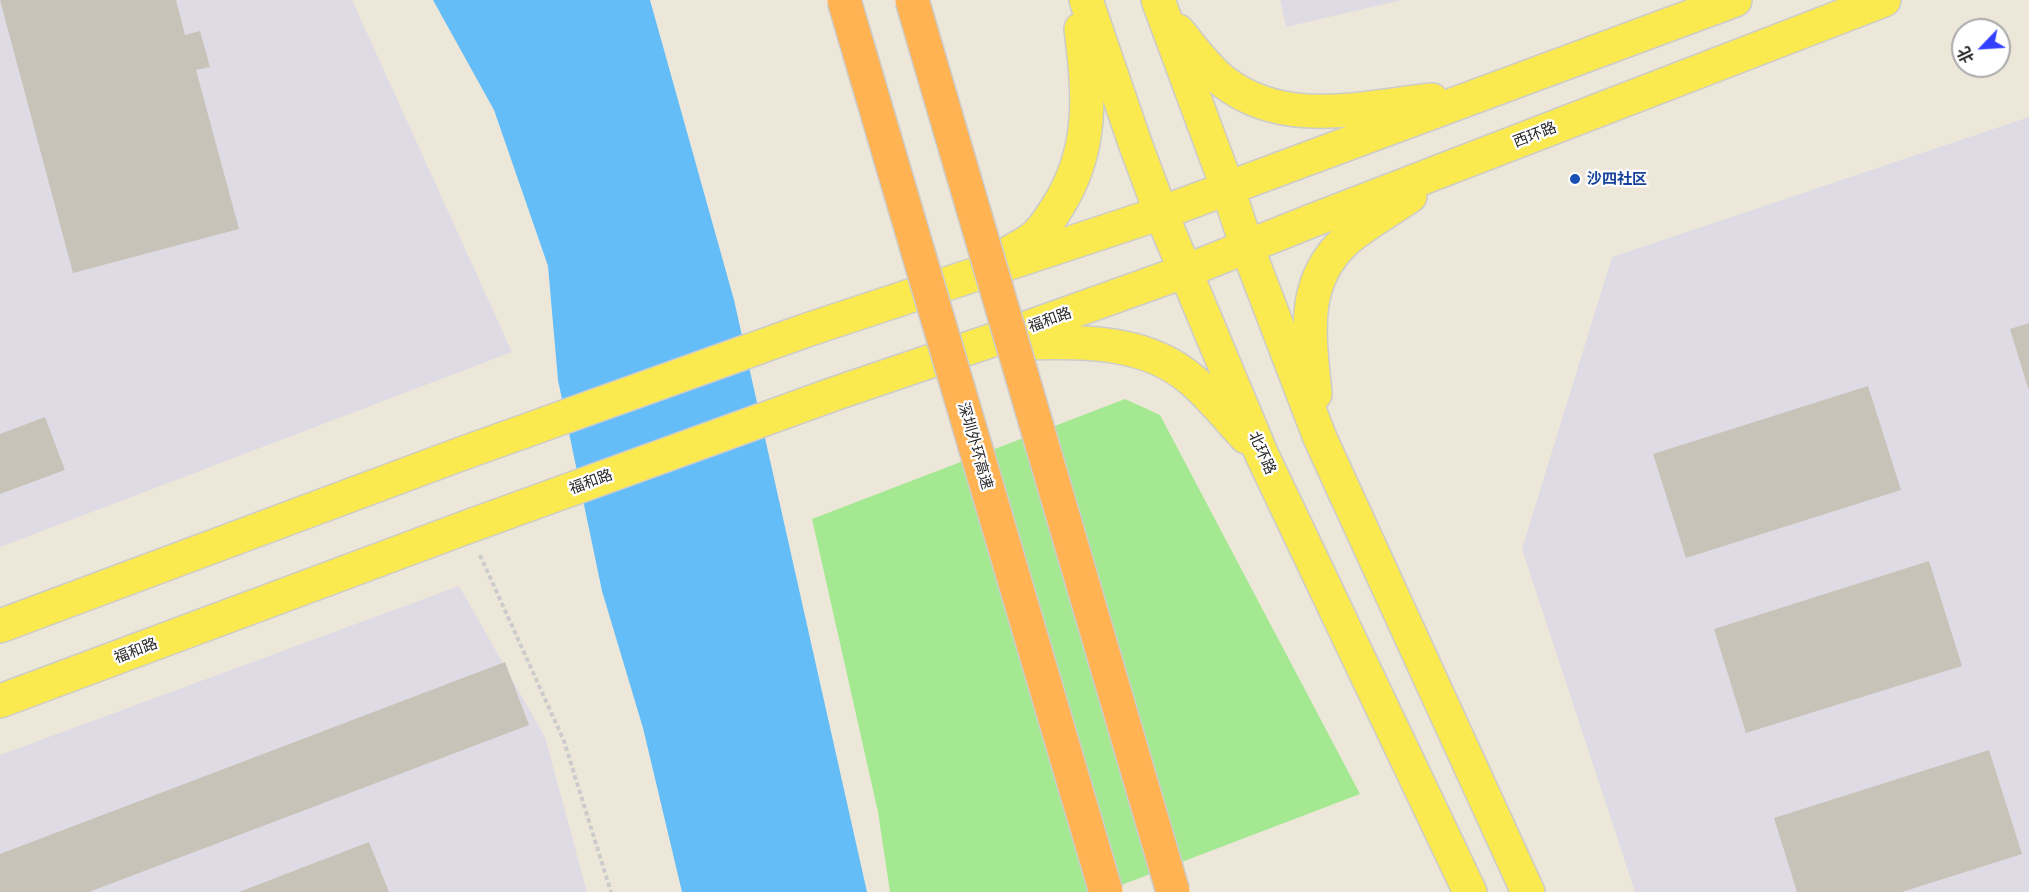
<!DOCTYPE html>
<meta charset="utf-8">
<style>
body{margin:0}
#map{position:relative;width:2029px;height:892px;overflow:hidden;background:#ede7d9;font-family:Raleway,"Noto Sans SC",sans-serif}
canvas{display:block}
.north{position:absolute;left:1951px;top:18px;width:60px;height:60px;box-sizing:border-box;background:#fff;border:2px solid #a9a9a9;border-radius:50%;rotate:245deg;font-size:16px;font-weight:700;line-height:24px;text-align:center;color:#292929}
.north::after{content:'';display:block;margin:auto;width:21px;height:27px;background:#3440ff;clip-path:polygon(50% 0,100% 100%,50% 72%,0 100%)}
</style>
<div id="map">
<canvas width="2029" height="892"></canvas>
<div class="north">北</div>
</div>
<script>
const ctx = document.querySelector('canvas').getContext('2d');
ctx.lineJoin = 'round';
function fillPath(path, color) { ctx.fillStyle = color; ctx.fill(path, 'evenodd'); }
function trace(path, color, width, dash) { ctx.strokeStyle = color; ctx.lineWidth = width; ctx.lineCap = dash ? 'butt' : 'round'; ctx.setLineDash(dash || []); ctx.stroke(path); }
function write(font, color, halo, rows, align = 'center') {
  ctx.font = font + ' Raleway,"Noto Sans SC",sans-serif'; ctx.lineWidth = 4.5; ctx.setLineDash([]); ctx.textBaseline = 'middle'; ctx.strokeStyle = halo; ctx.fillStyle = color; for (const [text, x, y, turn = 0] of rows) {
    ctx.save(); ctx.translate(x, y); ctx.rotate((+turn || 0) * Math.PI / 180); ctx.textAlign = isNaN(turn) ? turn : align; if (halo) ctx.strokeText(text, 0, 0); ctx.fillText(text, 0, 0); ctx.restore();
  }
}
const industrial = new Path2D(`
 M 0,0 L 352,0 L 512,352 L 0,547 Z
 M 1280,0 L 1402,0 L 1286,27 Z
 M 2029,117 L 2029,892 L 1635,892 L 1522,549 L 1612,257 Z
 M 459,586 L 545,737 L 587,892 L 0,892 L 0,755 Z`);
const green = new Path2D(`
 M 1125,399 L 1160,415 L 1360,794 L 1103,892 L 890,892 L 878,812 L 812,519 Z`);
const water = new Path2D(`
 M 433,0 L 650,0 L 734,300 L 867,892 L 682,892 L 643,728 L 602,591 L 558,380 L 548,266 L 494,110 Z`);
const building = new Path2D(`
 M 0,0 L 176,0 L 185,35 L 200,31 L 210,67 L 196,70 L 239,229 L 73,273 Z
 M 2029,323 L 2029,388 L 2028,388 L 2010,329 Z
 M 1868,386 L 1901,490 L 1686,558 L 1653,454 Z
 M 45,417 L 65,470 L 0,494 L 0,434 Z
 M 1929,561 L 1962,666 L 1746,733 L 1714,629 Z
 M 505,662 L 529,725 L 89,892 L 0,892 L 0,854 Z
 M 1989,750 L 2022,854 L 1902,892 L 1797,892 L 1774,818 Z
 M 369,842 L 389,892 L 239,892 Z`);
const path = new Path2D(`
 M 480,555 L 564,741 L 611,892`);
const major = new Path2D(`
 M 1086,0 L 1135,143 L 1161,213 L 1262,455 L 1470,892
 M 1158,0 L 1228,189 L 1247,247 L 1320,438 L 1528,892
 M 1178,31 C 1193,49 1206,68 1224,82 C 1285,129 1363,107 1432,100
 M 1005,255 C 1014,250 1024,245 1032,239 C 1043,231 1051,217 1058,206 C 1094,149 1089,93 1081,29
 M 1010,343 C 1073,343 1141,336 1192,380 C 1212,397 1228,418 1246,437
 M 1315,394 C 1310,338 1299,284 1345,241 C 1363,225 1390,210 1410,196
 M 0,626 L 458,455 L 807,330 L 1161,213 L 1735,0
 M 0,701 L 467,527 L 831,395 L 987,342 L 1186,271 L 1311,221 L 1884,0`);
const highwayBridge = new Path2D(`
 M 844,0 L 1106,892
 M 912,0 L 1173,892`);
const markers = [
 [1575,179,6,"#1a4fb4"]
];
const streetNames = [
 ["西环路",1535,135,-21],
 ["福和路",1050,320,-20],
 ["深圳外环高速",975,446,74],
 ["北环路",1262,453,66],
 ["福和路",591,482,-20],
 ["福和路",136,651,-21]
];
const transitNames = [
 ["沙四社区",1587,179]
];
fillPath(industrial, '#dfdbe4');
fillPath(green, '#a4e891');
fillPath(water, '#64bdf7');
fillPath(building, '#c8c3b9');
trace(major, '#ccc', 36);
trace(path, '#ccc', 4, [4.5, 3]);
trace(major, '#fbe950', 33);
trace(highwayBridge, '#ccc', 36, []);
trace(highwayBridge, '#ffb352', 33);
for (const [x, y, r, color] of markers) { const dot = new Path2D(); dot.arc(x, y, r, 0, 2 * Math.PI); ctx.fillStyle = color; ctx.fill(dot); trace(dot, '#fff', 2); }
write('15px', '#292929', '#fff', streetNames);
write('bold 15px', '#164399', '#fff', transitNames, 'left');
</script>
